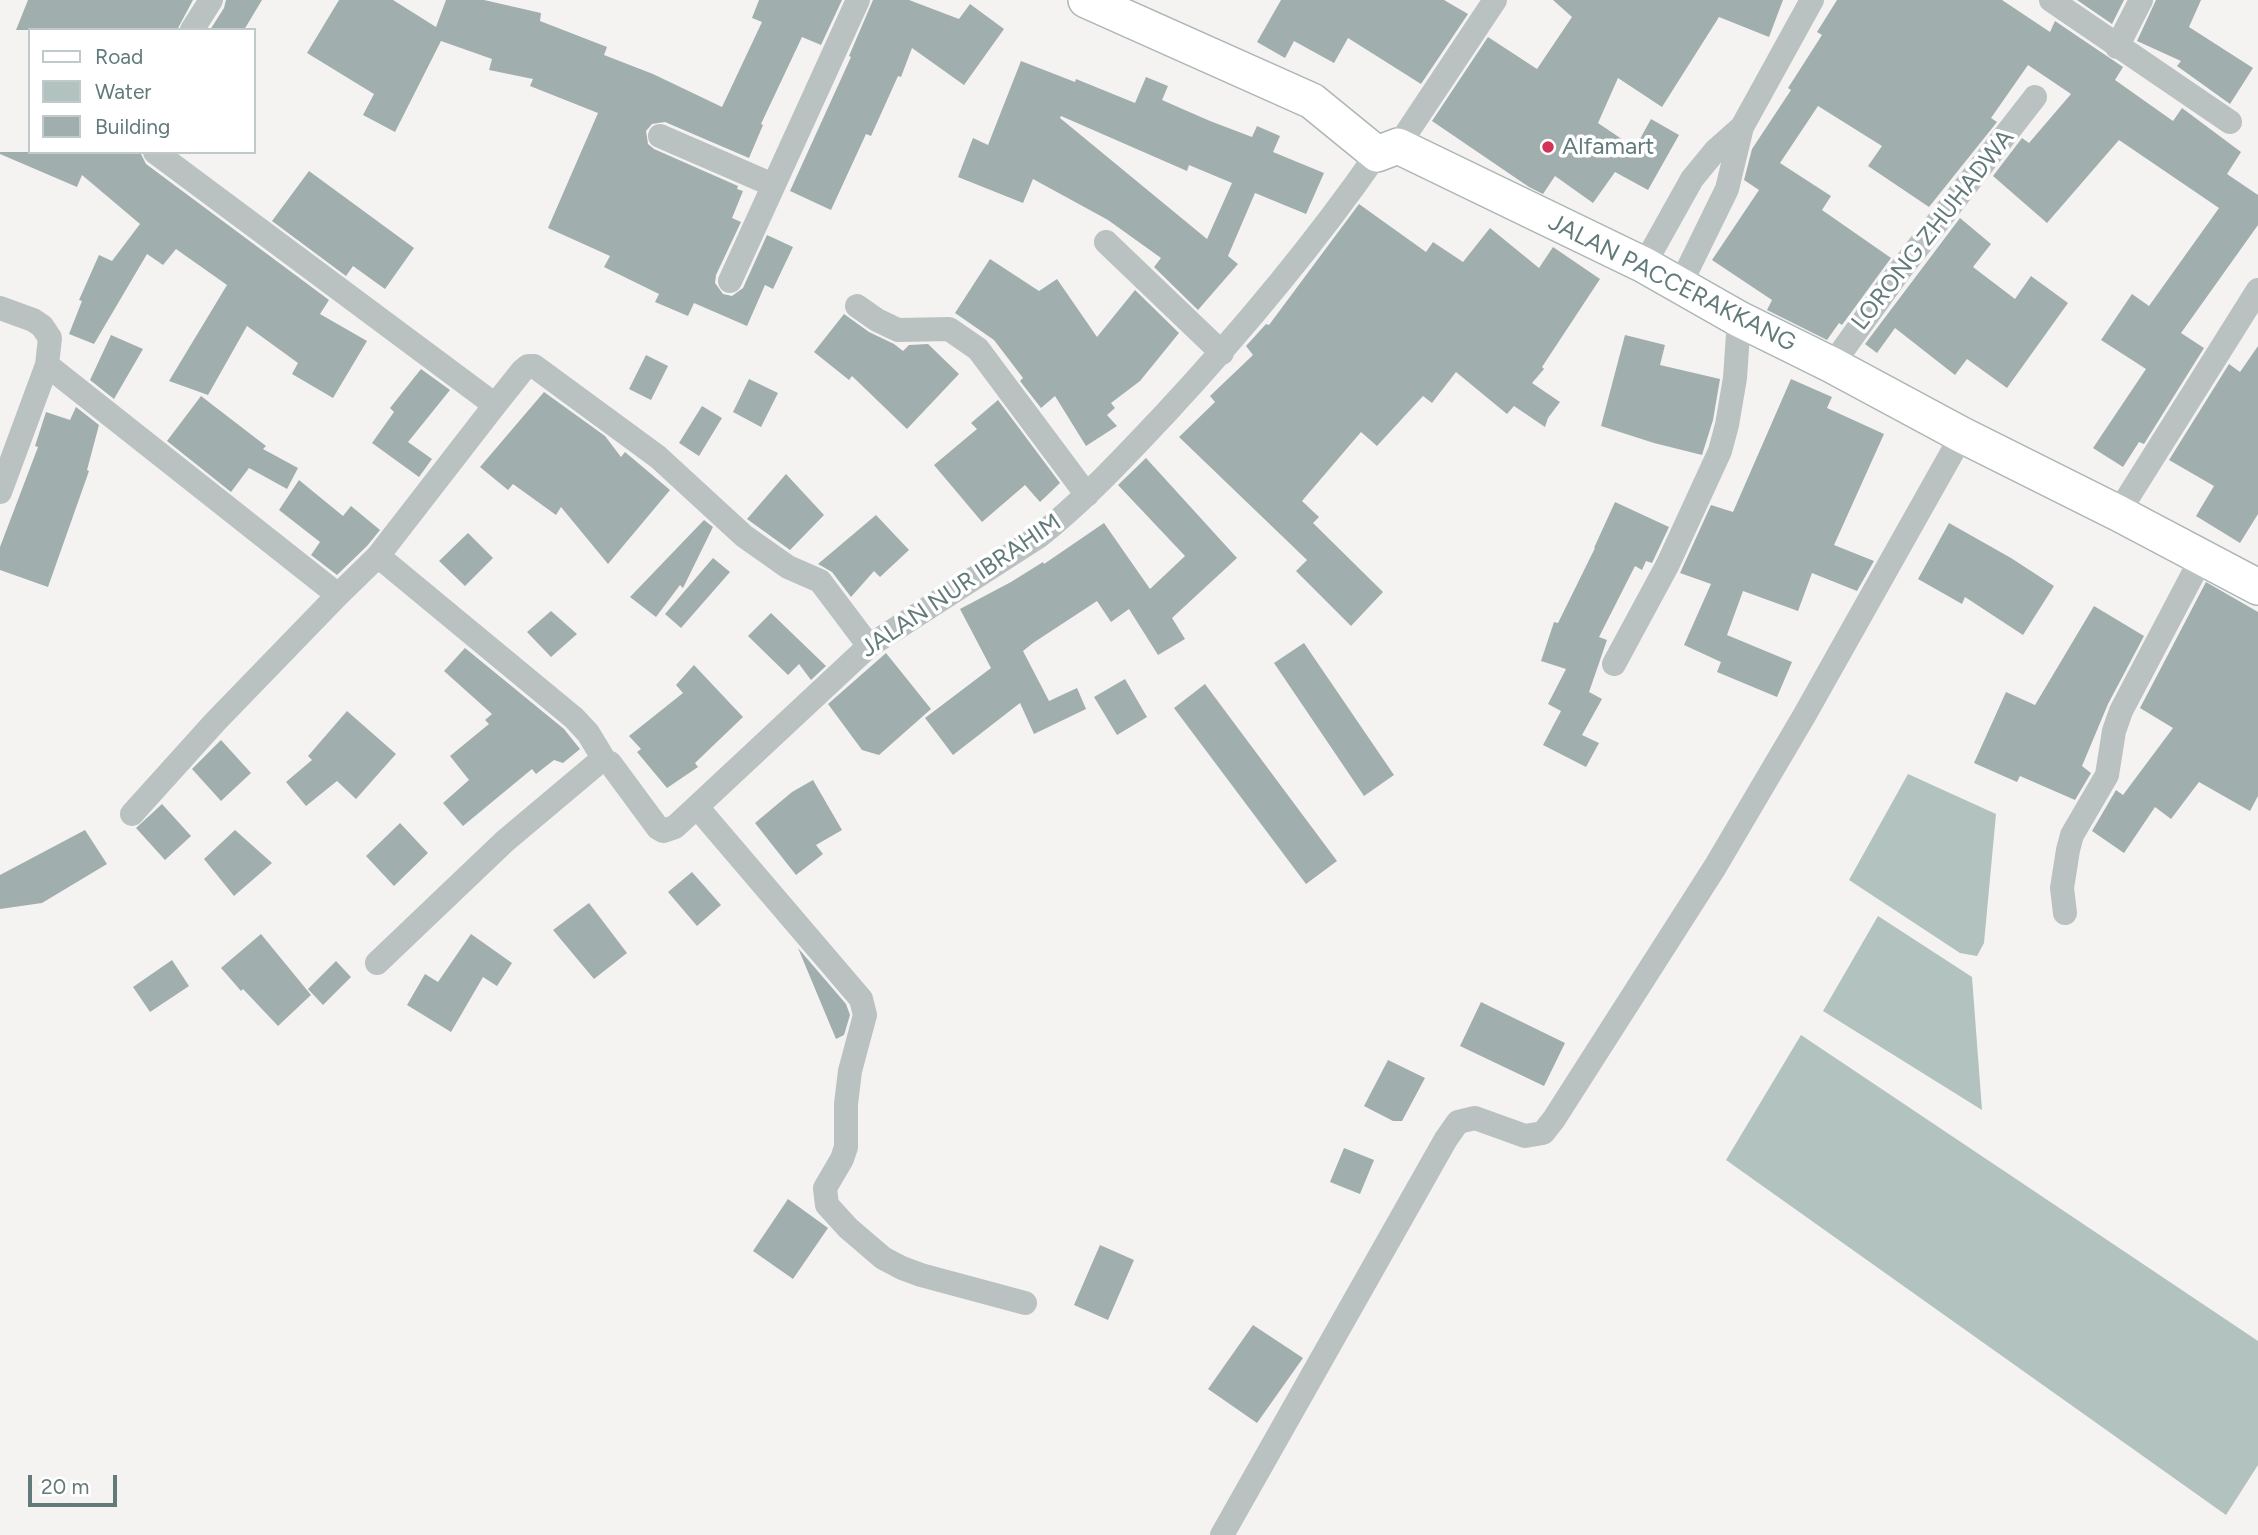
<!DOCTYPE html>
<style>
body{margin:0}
#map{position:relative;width:2258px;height:1535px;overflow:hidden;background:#f4f3f1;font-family:Figtree,sans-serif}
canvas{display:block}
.legend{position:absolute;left:28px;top:28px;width:228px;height:126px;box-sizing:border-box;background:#fff;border:2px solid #c0caca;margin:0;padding:9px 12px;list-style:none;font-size:21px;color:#627a7a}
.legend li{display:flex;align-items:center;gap:14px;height:35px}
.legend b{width:35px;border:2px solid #c0caca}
.scale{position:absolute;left:28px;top:1475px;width:89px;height:32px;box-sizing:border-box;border:4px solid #627a7a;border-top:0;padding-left:9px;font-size:21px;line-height:24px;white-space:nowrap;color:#627a7a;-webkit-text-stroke:5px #fff;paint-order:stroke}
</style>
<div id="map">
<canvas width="2258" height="1535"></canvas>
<ul class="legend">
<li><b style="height:9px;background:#fff"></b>Road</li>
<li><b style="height:19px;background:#b2c2bf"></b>Water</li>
<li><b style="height:19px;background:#a1aeae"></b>Building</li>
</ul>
<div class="scale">20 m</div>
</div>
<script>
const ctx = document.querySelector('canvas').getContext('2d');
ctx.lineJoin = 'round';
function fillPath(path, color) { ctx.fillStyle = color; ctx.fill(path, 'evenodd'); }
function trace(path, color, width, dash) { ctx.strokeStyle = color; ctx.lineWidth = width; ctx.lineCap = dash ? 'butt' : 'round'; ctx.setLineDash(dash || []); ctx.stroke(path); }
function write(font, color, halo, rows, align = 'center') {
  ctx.font = font + ' Figtree,sans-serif'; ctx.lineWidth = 7; ctx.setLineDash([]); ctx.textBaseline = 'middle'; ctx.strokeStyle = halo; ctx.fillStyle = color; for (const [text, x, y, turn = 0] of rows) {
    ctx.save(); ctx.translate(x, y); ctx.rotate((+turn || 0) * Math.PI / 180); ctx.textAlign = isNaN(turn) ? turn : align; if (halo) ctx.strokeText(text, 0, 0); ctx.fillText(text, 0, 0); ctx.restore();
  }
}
const water = new Path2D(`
 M 1908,774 L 1996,814 L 1984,943 L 1977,956 L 1960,953 L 1849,880 Z
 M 1878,916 L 1972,977 L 1982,1110 L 1823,1011 Z
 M 1801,1035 L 2258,1341 L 2258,1465 L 2226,1515 L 1726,1160 Z`);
const building = new Path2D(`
 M 28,0 L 193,0 L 177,30 L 16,30 Z
 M 226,0 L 262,0 L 244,30 L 210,30 L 224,8 Z
 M 339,0 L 393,0 L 436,27 L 446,0 L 484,0 L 541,13 L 540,21 L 607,47 L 604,55 L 653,74 L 722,107 L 762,22 L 752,18 L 759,0 L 842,0 L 821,45 L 802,37 L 761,124 L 763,125 L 749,158 L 665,122 L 652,124 L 646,131 L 648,144 L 654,149 L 738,186 L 737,189 L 743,191 L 732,218 L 741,222 L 716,275 L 715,283 L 723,294 L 732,296 L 743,288 L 767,235 L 793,247 L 773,289 L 765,285 L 747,326 L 694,303 L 688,316 L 655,302 L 659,294 L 604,267 L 610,256 L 548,228 L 598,113 L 530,86 L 533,79 L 489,70 L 492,59 L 441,41 L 395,132 L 363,115 L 374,94 L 307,53 Z
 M 873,0 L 909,0 L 959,19 L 970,4 L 1004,29 L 964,85 L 912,48 L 901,77 L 898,76 L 871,136 L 866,134 L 831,210 L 790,191 L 851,57 L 849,56 Z
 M 1281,0 L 1444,0 L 1468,14 L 1421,84 L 1348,38 L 1334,63 L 1294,41 L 1285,58 L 1257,42 Z
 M 1553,0 L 1783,0 L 1769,37 L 1719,17 L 1662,107 L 1618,78 L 1598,123 L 1635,148 L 1651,119 L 1679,135 L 1648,190 L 1615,172 L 1593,203 L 1555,176 L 1543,194 L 1529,187 L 1432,121 L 1488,37 L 1537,69 L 1572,17 Z
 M 1837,0 L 2002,0 L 2050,32 L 2055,21 L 2123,67 L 2115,80 L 2173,121 L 2182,108 L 2241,152 L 2227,174 L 2258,195 L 2258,225 L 2181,333 L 2204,348 L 2144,444 L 2139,442 L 2123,467 L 2093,448 L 2146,369 L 2101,340 L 2132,294 L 2149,306 L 2219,208 L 2119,140 L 2047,223 L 1993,176 L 2022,138 L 2029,143 L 2071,94 L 2028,65 L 1991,118 L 1997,122 L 1929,207 L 1868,166 L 1882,146 L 1818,106 L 1780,163 L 1831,196 L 1822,210 L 1891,258 L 1842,325 L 1839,323 L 1827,340 L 1767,310 L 1772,300 L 1712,260 L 1759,190 L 1744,180 L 1752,149 L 1791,90 L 1788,88 L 1822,35 L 1817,32 Z
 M 2077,0 L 2124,0 L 2112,24 Z
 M 2156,0 L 2201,0 L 2189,27 L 2253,68 L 2230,104 L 2177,66 L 2181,61 L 2137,41 Z
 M 1021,61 L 1075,82 L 1076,79 L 1135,103 L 1146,77 L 1168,86 L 1162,100 L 1210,121 L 1252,137 L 1257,126 L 1280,136 L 1273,152 L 1324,173 L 1306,214 L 1255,193 L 1228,256 L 1238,264 L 1198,310 L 1154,267 L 1161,258 L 1108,220 L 1033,179 L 1023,203 L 958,177 L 973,138 L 988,145 ZM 1061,116 L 1187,171 L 1189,165 L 1232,183 L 1207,239 L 1060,118 Z
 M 0,152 L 140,152 L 146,164 L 329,300 L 320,314 L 367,341 L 333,398 L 292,374 L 298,363 L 247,326 L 208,395 L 169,381 L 227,285 L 176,249 L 163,265 L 147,254 L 94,344 L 69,334 L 82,301 L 79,300 L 99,255 L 112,261 L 140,224 L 82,175 L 77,187 L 0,154 Z
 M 309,171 L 414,248 L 385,289 L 353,266 L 346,276 L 272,221 Z
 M 1359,204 L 1426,252 L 1433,242 L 1463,262 L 1490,228 L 1539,268 L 1553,247 L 1600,279 L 1542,367 L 1544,369 L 1532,383 L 1560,402 L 1548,418 L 1545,427 L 1514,406 L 1507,414 L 1456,372 L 1432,403 L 1423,396 L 1377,446 L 1361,432 L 1302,501 L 1319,517 L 1313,523 L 1383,592 L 1351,626 L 1296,571 L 1307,560 L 1179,437 L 1215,402 L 1210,396 L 1253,355 L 1246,346 L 1266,324 L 1269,325 Z
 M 1960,218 L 1991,244 L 1973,267 L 2015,299 L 2031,276 L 2068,303 L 2007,388 L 1967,359 L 1955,375 L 1895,328 L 1877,353 L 1865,344 Z
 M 990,259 L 1039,291 L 1057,279 L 1097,337 L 1135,290 L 1179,333 L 1140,381 L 1111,403 L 1115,408 L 1107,415 L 1117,426 L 1086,446 L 1055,396 L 1041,408 L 1020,381 L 1023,378 L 994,340 L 955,313 Z
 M 844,314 L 869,332 L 894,344 L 903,351 L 909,345 L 928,344 L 959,374 L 907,429 L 852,376 L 849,380 L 814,352 Z
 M 111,335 L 143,349 L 114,399 L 90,380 Z
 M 1625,335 L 1665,345 L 1660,365 L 1720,379 L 1713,420 L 1702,455 L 1654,443 L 1601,426 Z
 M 2258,346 L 2258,514 L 2240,543 L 2196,516 L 2214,486 L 2169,460 L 2229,364 L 2240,372 Z
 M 646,355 L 668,366 L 651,400 L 629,389 Z
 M 421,369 L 450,390 L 408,442 L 432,459 L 419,477 L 372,443 L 394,412 L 390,408 Z
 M 749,379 L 778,393 L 761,427 L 733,412 Z
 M 1791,379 L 1832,397 L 1827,408 L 1884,434 L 1834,545 L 1874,561 L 1857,591 L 1812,573 L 1798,611 L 1743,591 L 1727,635 L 1792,662 L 1777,697 L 1717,672 L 1721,662 L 1684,645 L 1711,584 L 1680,573 L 1711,505 L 1733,512 Z
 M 544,392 L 605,436 L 621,457 L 625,452 L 670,490 L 608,564 L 561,507 L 556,515 L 513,484 L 508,490 L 480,467 Z
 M 201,396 L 266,446 L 263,449 L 298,468 L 287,489 L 249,468 L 231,492 L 167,441 Z
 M 998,400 L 1060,483 L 1040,502 L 1025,485 L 982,522 L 934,465 L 977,429 L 971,423 Z
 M 702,406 L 722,418 L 699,456 L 679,443 Z
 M 76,407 L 99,425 L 87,470 L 89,471 L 48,587 L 0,570 L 0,547 L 38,447 L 35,446 L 46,412 L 70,420 Z
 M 1146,458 L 1237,558 L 1172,618 L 1185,639 L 1158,655 L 1129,609 L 1111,622 L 1097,601 L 1033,643 L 1023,651 L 1049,701 L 1077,688 L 1086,709 L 1034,734 L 1020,703 L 953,755 L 925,718 L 991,668 L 960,609 L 1011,582 L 1043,562 L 1044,564 L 1104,523 L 1150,589 L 1185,556 L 1118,485 Z
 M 786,474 L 824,515 L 790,550 L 747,519 Z
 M 299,480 L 343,516 L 351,506 L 380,530 L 367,546 L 337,575 L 311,555 L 320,542 L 279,510 Z
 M 1615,502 L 1669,527 L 1652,563 L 1646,561 L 1642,570 L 1635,566 L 1599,637 L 1607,640 L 1589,692 L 1602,699 L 1582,735 L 1599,743 L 1586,767 L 1543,745 L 1561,711 L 1548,704 L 1566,669 L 1541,661 L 1554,622 L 1558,623 L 1595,548 L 1594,548 Z
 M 876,515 L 909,550 L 880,577 L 874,571 L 851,597 L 832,572 L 818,564 Z
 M 704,520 L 713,527 L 683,588 L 680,585 L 656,617 L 630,597 Z
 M 1949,523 L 2011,558 L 2054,586 L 2023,635 L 1965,597 L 1962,604 L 1918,579 Z
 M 468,533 L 493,558 L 465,586 L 439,561 Z
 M 713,558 L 730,572 L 681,628 L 665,614 Z
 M 2206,582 L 2258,612 L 2258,796 L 2250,811 L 2199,782 L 2171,819 L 2155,807 L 2124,853 L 2092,831 L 2116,790 L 2123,795 L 2173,728 L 2140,708 Z
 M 2094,606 L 2144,636 L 2108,704 L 2082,766 L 2091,773 L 2075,800 L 2020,776 L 2017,782 L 1974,763 L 2006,692 L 2035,705 Z
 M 551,611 L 577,634 L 551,657 L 527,632 Z
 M 771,613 L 826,666 L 811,680 L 799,664 L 788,675 L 748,636 Z
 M 1304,643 L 1394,775 L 1364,796 L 1274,663 Z
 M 465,648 L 564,729 L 580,749 L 563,763 L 554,760 L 536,774 L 532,769 L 463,826 L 443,803 L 469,780 L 450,756 L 489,724 L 485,720 L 492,714 L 444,671 Z
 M 886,653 L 931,709 L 879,755 L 862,750 L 828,704 Z
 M 694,665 L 743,717 L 695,763 L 698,767 L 667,788 L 637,752 L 641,749 L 629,736 L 683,693 L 676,685 Z
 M 1125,679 L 1147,717 L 1117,735 L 1094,697 Z
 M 1205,684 L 1337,861 L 1306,884 L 1174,708 Z
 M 347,711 L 396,754 L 356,799 L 337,781 L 306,806 L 286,782 L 312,760 L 308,756 Z
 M 221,740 L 251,773 L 221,801 L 192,769 Z
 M 813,780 L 842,830 L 816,845 L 823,854 L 796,875 L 755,823 L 792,792 Z
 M 162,804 L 191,836 L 165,860 L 136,828 Z
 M 400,823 L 428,853 L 394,886 L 366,856 Z
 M 85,830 L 107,864 L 42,903 L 0,909 L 0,875 Z
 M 235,830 L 272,863 L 234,896 L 204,859 Z
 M 692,872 L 721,905 L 697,926 L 668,892 Z
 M 589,903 L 627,953 L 594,979 L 553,930 Z
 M 261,934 L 311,995 L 278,1026 L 243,989 L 241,991 L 221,968 Z
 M 471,934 L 512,963 L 497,986 L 483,977 L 451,1032 L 407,1005 L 425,974 L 438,982 Z
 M 798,948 L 846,1004 L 850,1015 L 844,1035 L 836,1039 Z
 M 172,960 L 189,986 L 150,1012 L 133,987 Z
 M 336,961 L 351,977 L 323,1005 L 308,989 Z
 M 1481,1002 L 1565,1043 L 1544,1086 L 1460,1046 Z
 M 1388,1060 L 1425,1078 L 1402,1121 L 1393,1121 L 1364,1106 Z
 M 1344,1148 L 1374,1160 L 1360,1194 L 1330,1182 Z
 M 788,1199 L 828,1228 L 793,1279 L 753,1251 Z
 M 1100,1245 L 1134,1260 L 1108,1320 L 1074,1305 Z
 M 1253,1325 L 1303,1358 L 1257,1423 L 1208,1389 Z`);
const street = new Path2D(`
 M 2051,0 L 2230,122
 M 192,30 L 211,0
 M 2117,47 L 2141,0
 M 660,136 L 773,185
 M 1398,146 L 1495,0
 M 155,152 L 495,405
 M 1106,242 L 1222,353
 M 1644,265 L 1692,179 L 1715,151 L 1742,127
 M 730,281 L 858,0
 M 1680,285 L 1727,189 L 1742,127 L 1812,0
 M 857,306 L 877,320 L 898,330 L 949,329 L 978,349 L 1087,495
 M 0,308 L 33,320 L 42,326 L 50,338 L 47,365 L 0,492
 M 47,365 L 338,595 L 215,722 L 132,814
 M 1832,365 L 1898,273 L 2035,97
 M 2118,513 L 2258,290
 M 378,556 L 574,718 L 588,733 L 605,761
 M 338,595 L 378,556 L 495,405 L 522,371 L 528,366 L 534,366 L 658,457 L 744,536 L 788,567 L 820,581 L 869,646
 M 1614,664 L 1668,564 L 1720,451 L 1727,425 L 1735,378 L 1739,319
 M 697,807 L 861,999 L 865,1015 L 850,1071 L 846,1104 L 846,1147 L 842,1159 L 825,1188 L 827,1205 L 848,1228 L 883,1258 L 902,1268 L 921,1275 L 1025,1303
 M 2065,913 L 2062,888 L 2068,850 L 2072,835 L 2107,775 L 2114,731 L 2121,711 L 2202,557
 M 377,963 L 505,841 L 599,762 L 610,763 L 658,828 L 663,831 L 675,827 L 869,646 L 1038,537 C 1085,500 1124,457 1165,414 C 1241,332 1313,246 1377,154
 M 1222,1535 L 1446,1139 L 1458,1122 L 1475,1118 L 1525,1136 L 1543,1133 L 1554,1119 L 1715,867 L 1804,716 L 1962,435`);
const secondary = new Path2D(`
 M 1086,0 L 1312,101 L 1377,154 L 1398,146 L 1644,265 L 1739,319 L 1832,365 L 1962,435 L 2118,513 L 2258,587`);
const markers = [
 [1548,147,7,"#d23357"]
];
const poiNames = [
 ["Alfamart",1562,147]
];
const streetNames = [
 ["LORONG ZHUHADWA",1933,230,-52],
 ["JALAN PACCERAKKANG",1672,283,27],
 ["JALAN NUR IBRAHIM",961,586,-34]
];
fillPath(water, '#b2c2bf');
fillPath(building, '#a1aeae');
trace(secondary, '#acb6b6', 38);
trace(street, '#b9c1c1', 24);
trace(secondary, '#fff', 35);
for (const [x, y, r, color] of markers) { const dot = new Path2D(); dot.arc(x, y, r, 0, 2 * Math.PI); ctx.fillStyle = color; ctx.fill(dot); trace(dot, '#fff', 2.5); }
write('24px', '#627a7a', '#fff', poiNames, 'left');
write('24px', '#627a7a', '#fff', streetNames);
</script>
